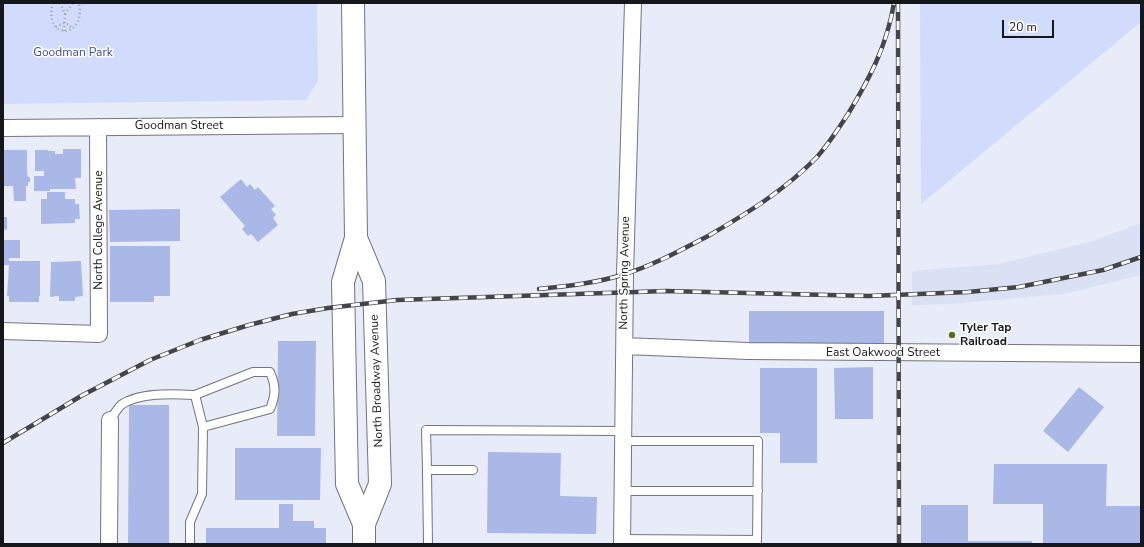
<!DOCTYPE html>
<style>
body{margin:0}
#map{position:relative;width:1144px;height:547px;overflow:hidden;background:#e8ecf8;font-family:"Nunito Sans",sans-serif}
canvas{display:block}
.frame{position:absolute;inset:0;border:4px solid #16171b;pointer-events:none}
.scale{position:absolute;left:1002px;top:20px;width:52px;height:18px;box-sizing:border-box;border:2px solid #16171b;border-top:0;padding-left:5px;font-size:12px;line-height:14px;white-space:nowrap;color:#16171b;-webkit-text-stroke:3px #fff;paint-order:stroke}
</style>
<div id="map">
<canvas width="1144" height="547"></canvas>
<div class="frame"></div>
<div class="scale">20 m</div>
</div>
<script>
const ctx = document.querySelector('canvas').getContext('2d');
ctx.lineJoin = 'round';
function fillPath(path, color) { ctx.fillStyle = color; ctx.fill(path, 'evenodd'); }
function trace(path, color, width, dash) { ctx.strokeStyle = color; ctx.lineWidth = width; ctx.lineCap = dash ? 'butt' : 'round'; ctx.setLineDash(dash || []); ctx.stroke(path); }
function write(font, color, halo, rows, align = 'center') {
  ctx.font = font + ' "Nunito Sans",sans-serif'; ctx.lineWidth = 3; ctx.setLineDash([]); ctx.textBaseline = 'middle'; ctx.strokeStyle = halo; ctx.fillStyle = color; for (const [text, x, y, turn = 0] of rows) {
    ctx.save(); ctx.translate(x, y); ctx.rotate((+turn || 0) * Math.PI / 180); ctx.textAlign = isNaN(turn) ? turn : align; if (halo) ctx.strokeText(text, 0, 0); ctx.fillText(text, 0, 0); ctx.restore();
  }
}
const built = new Path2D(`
 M 1141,223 L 1141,275 L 1064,294 L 948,304 L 912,305 L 912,271 L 999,264 L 1093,241 Z`);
const green = new Path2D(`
 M 3,3 L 317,3 L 318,81 L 306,100 L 3,104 Z
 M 920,3 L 1141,3 L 1141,22 L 921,204 Z`);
const building = new Path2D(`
 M 63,149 L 81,149 L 81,178 L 75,178 L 76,189 L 50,189 L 50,191 L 34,191 L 34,176 L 44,176 L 44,171 L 35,171 L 35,150 L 48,150 L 48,151 L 55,151 L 55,154 L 63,154 Z
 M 3,150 L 27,150 L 27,172 L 28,177 L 30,177 L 30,182 L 28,182 L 28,186 L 26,186 L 26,201 L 14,201 L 13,186 L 3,186 Z
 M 241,179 L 247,187 L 250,184 L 255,190 L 258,187 L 275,206 L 271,209 L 276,215 L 273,218 L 278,225 L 258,242 L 251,234 L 248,236 L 242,229 L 245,226 L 220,197 Z
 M 47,192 L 65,192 L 65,199 L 75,199 L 75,204 L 79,204 L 80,219 L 75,219 L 75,223 L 41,224 L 41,199 L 47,199 Z
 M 180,209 L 180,241 L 110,242 L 109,210 Z
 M 3,217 L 7,217 L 7,230 L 3,229 Z
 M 3,240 L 20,240 L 20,258 L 9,258 L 9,261 L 40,261 L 40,296 L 39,296 L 39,302 L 9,302 L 9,296 L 7,296 L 9,265 L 3,265 Z
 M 110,246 L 170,246 L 170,296 L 154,296 L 154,302 L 110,302 Z
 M 81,261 L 83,296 L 75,297 L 75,301 L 59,301 L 59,296 L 50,297 L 51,262 Z
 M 749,311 L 884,311 L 884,344 L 749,344 Z
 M 278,341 L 316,341 L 315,436 L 277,436 Z
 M 873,367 L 873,419 L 835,419 L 834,368 Z
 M 760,368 L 817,368 L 817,463 L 780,463 L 780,433 L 760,433 Z
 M 1079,387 L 1104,407 L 1068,452 L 1043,431 Z
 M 129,405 L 169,405 L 169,544 L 128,544 Z
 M 235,448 L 321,448 L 320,500 L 235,500 Z
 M 488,452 L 561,453 L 560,496 L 597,497 L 596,534 L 487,533 Z
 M 994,464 L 1107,464 L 1106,506 L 1141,506 L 1141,544 L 1043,544 L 1043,504 L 993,504 Z
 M 279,504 L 293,504 L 293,521 L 314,521 L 314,528 L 326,528 L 326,544 L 206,544 L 206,528 L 279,528 Z
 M 921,505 L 968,505 L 968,541 L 1032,541 L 1032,544 L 921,544 Z`);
const path = new Path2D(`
 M 53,3 C 42,39 86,41 79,3
 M 60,3 L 65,14 L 73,3
 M 56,27 L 64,23 L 69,25 L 72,28
 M 64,31 L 65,14`);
const lane = new Path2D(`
 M 110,420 C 113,416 117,409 121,405 C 139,392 174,394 195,395
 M 624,441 L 758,441 L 757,544
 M 427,470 L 426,430 L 624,431
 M 623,491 L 758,491
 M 622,539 L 757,540
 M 190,544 L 190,522 L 202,494 L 203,427 L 195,395 L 253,372 L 270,372 C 276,386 276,394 270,409 L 203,427
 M 428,544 L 427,470 L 473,470`);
const street = new Path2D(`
 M 3,128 L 354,125
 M 3,331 L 99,334 L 98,127
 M 625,346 L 748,351 L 1141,354
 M 109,544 L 110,420
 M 622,544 L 625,274 L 633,3`);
const primary = new Path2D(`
 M 353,3 L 356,238 L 343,282 L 347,484 L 364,524
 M 356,238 L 374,281 L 380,484 L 364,524 L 364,544`);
const rail = new Path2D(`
 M 898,3 L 899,544
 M 539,289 C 568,286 597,283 625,274 C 654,265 681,250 708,236 C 746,214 785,190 816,158 C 828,145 838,129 848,114 C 870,78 887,45 894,3
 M 3,443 L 81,396 L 150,360 L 200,340 L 249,325 L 292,314 L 328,308 L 397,300 L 666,291 L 869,296 L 968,292 L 1019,287 L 1103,270 L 1141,257`);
const markers = [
 [952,335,4,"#596d1c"]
];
const parkNames = [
 ["Goodman Park",73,53]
];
const streetNames = [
 ["Goodman Street",179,126],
 ["North College Avenue",99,230,-90],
 ["North Spring Avenue",625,273,-89],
 ["East Oakwood Street",883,353],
 ["North Broadway Avenue",377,381,-92]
];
const poiNames = [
 ["Tyler Tap",960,328],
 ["Railroad",960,342]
];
fillPath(built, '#dbe1f4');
fillPath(green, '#d1dbfc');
fillPath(building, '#aab8e7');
trace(lane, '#727580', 10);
trace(street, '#727580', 18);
trace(primary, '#727580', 24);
trace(path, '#9fa2ab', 2.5, [1, 3]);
trace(lane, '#fff', 8);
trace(street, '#fff', 16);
trace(primary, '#fff', 22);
trace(rail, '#44454b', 4.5);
trace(rail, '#fff', 3, [9]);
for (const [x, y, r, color] of markers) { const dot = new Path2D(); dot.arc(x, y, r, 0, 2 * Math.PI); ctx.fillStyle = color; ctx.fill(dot); trace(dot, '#fff', 1.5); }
write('12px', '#424f8b', '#fff', parkNames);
write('12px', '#16171b', '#fff', streetNames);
write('bold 12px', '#16171b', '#fff', poiNames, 'left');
</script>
